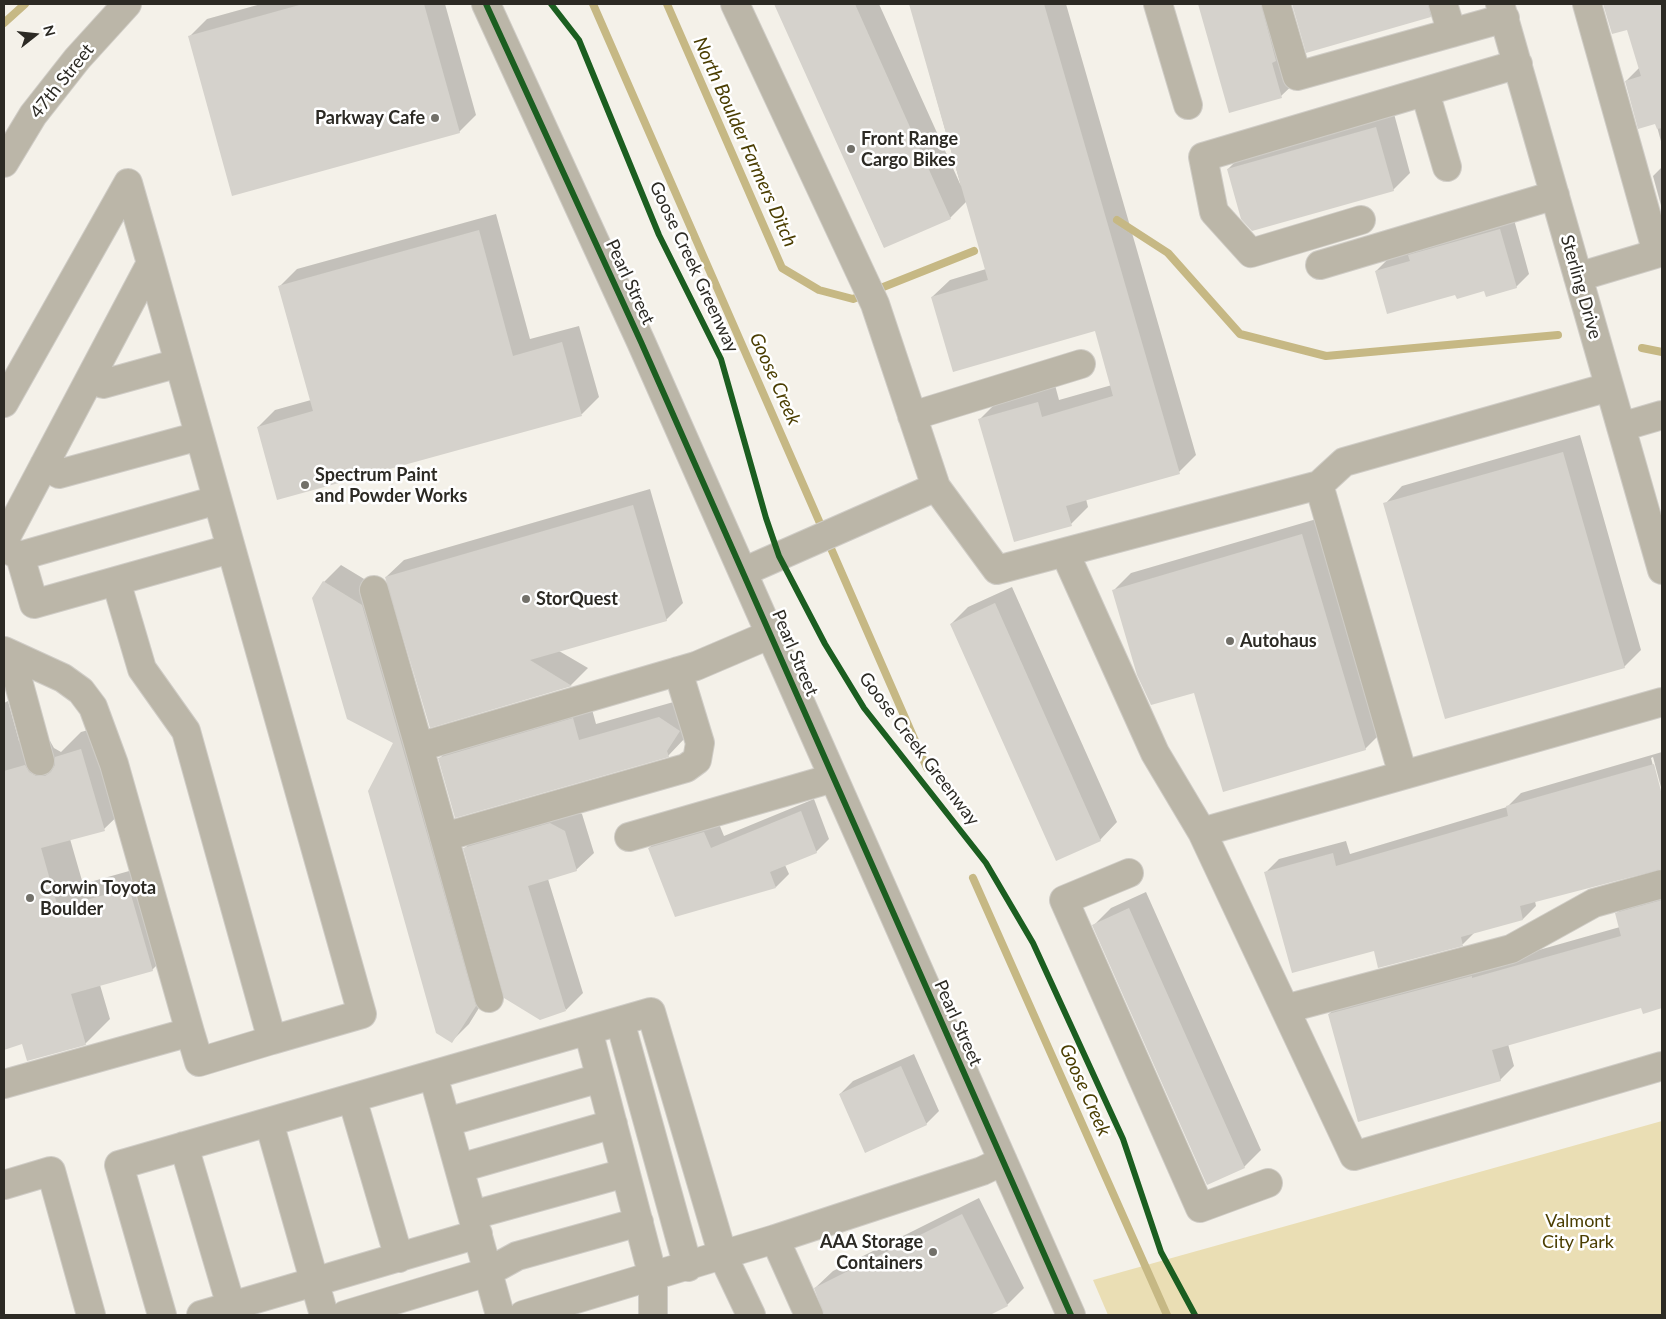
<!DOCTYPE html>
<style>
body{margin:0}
#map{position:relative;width:1666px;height:1319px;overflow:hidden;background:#f4f1e9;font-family:Lato,sans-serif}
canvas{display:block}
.frame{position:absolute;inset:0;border:5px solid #2c2a24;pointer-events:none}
.north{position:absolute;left:10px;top:10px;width:50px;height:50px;-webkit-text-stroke:4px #fff;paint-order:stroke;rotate:74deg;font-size:14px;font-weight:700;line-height:20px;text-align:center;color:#2c2a24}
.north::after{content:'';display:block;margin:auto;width:18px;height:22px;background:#2c2a24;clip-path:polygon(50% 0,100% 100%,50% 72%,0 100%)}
</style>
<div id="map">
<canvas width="1666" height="1319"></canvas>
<div class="frame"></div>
<div class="north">N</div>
</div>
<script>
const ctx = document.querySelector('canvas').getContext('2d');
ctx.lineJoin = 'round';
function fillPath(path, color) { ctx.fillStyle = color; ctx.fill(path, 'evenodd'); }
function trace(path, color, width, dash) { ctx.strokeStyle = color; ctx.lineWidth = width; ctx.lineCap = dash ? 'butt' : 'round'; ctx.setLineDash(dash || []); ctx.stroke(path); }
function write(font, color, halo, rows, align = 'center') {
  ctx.font = font + ' Lato,sans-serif'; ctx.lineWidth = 5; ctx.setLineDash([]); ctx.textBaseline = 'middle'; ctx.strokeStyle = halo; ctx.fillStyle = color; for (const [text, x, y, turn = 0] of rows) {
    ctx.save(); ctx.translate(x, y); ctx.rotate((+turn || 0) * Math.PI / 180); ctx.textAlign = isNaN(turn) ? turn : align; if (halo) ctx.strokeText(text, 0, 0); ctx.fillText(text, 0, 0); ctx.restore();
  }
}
const green = new Path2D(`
 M 1662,1121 L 1662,1315 L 1108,1315 L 1093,1280 Z`);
const shadow = new Path2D(`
 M 261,4 L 445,4 L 476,115 L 459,132 L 190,36 L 207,19 Z
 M 776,4 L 879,4 L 961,186 L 910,4 L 1066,4 L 1196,455 L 1179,472 L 1086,499 L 1088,507 L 1071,524 L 980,419 L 997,402 L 1055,385 L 1059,400 L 1112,385 L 1096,330 L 932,297 L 950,280 L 986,269 L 967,201 L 950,218 L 884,247 Z
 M 1199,4 L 1282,4 L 1299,79 L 1281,96 L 1230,111 Z
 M 1293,4 L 1443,4 L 1430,16 L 1307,51 Z
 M 1604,4 L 1662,4 L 1662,145 L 1656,123 L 1626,81 L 1640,67 L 1628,28 L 1613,33 Z
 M 1393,110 L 1410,173 L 1393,190 L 1228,169 L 1245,152 Z
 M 1662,167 L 1662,209 L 1653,176 Z
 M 496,214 L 530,339 L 579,326 L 599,397 L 582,414 L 278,499 L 258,427 L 275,410 L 311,400 L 280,286 L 297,269 Z
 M 1513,216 L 1529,274 L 1516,287 L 1456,293 L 1376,271 L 1389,258 Z
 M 1580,435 L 1641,650 L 1624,667 L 1385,504 L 1402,486 Z
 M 650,489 L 683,603 L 666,620 L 559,651 L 588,668 L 571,685 L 431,726 L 386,577 L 404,560 Z
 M 1320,518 L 1382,732 L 1365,749 L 1195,691 L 1113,591 L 1131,573 Z
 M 341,565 L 379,588 L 492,987 L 469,1024 L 452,1041 L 395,743 L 324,582 Z
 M 1012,587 L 1117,822 L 1100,840 L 951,624 L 968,607 Z
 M 8,701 L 19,741 L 42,735 L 45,743 L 50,741 L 54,748 L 61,752 L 81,732 L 106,725 L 129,805 L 104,829 L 70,839 L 83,884 L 154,864 L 177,945 L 152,970 L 100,985 L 110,1019 L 85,1044 L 23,1043 L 4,1048 L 4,703 Z
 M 677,701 L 685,738 L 668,756 L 440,758 L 457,741 L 590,702 L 596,724 Z
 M 1662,752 L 1662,791 L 1653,757 L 1651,758 L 1662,800 L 1662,868 L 1535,901 L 1536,906 L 1523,919 L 1475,932 L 1463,944 L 1375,949 L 1265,873 L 1279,859 L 1346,841 L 1350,854 L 1507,807 L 1521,793 Z
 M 814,799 L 829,839 L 816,852 L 785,865 L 789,874 L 776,887 L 649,848 L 662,835 L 717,819 L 724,836 Z
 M 567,807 L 582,814 L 594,853 L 576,870 L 548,879 L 583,993 L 566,1010 L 465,848 L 482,831 Z
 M 1662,890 L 1662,1007 L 1643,1012 L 1642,1007 L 1508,1044 L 1514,1066 L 1500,1080 L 1329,1014 L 1343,1001 L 1486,965 L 1620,927 L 1616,914 L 1630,900 Z
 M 1146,892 L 1261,1150 L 1244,1167 L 1094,925 L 1111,908 Z
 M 914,1054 L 939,1111 L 926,1124 L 840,1094 L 853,1081 Z
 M 979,1198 L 1024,1288 L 1007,1305 L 987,1315 L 902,1315 L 900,1313 L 895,1315 L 824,1315 L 825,1309 L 815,1288 L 833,1271 Z`);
const stream = new Path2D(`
 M 593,4 L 927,768
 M 667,4 L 782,268 L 819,290 L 853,299 L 974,251
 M 4,23 L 25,4
 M 1117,220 L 1168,253 L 1240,334 L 1326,356 L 1558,335
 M 1642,348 L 1662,352
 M 973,878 L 1167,1315`);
const building = new Path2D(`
 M 303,4 L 424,4 L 460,133 L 232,196 L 188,36 Z
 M 774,4 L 855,4 L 951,219 L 884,248 Z
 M 909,4 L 1044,4 L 1180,474 L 1066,506 L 1072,526 L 1014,542 L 978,419 L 1038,402 L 1042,417 L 1113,396 L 1095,331 L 953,372 L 931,297 L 988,280 Z
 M 1198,4 L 1261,4 L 1276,61 L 1272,63 L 1282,98 L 1229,113 Z
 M 1292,4 L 1428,4 L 1431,17 L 1306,53 Z
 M 1603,4 L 1662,4 L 1662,128 L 1657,129 L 1655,124 L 1638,129 L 1625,81 L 1641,76 L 1627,30 L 1612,34 Z
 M 1376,127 L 1394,191 L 1252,231 L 1241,219 L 1227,169 Z
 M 1500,229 L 1517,288 L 1486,297 L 1484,291 L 1457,299 L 1455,295 L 1387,314 L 1375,271 L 1410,261 L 1408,255 Z
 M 479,230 L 513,356 L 562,342 L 582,416 L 277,500 L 257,427 L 313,411 L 278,286 Z
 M 1563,452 L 1625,668 L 1445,719 L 1383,503 Z
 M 633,505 L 667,621 L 530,660 L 572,686 L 430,728 L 385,577 Z
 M 1302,534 L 1366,750 L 1223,792 L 1194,693 L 1151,705 L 1137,675 L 1112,590 Z
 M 323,581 L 362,605 L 476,1006 L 452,1043 L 436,1033 L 368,791 L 393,743 L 347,719 L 312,598 Z
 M 995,603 L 1101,841 L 1056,861 L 950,624 Z
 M 659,717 L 680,731 L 667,751 L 669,757 L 455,818 L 438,758 L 573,718 L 579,740 Z
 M 81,749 L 105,831 L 41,848 L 58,908 L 129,888 L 153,971 L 71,994 L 86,1045 L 27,1061 L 22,1044 L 4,1050 L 4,771 L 25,765 L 29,772 L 36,776 L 45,776 L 51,772 L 55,765 L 55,757 Z
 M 1654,764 L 1662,795 L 1662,869 L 1520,906 L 1523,920 L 1461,937 L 1463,946 L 1378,968 L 1374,951 L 1292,973 L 1264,872 L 1333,853 L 1336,866 L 1508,816 L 1506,806 Z
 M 801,811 L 817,853 L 770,872 L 776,888 L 675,917 L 648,848 L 704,832 L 711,848 Z
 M 550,823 L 565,831 L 577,871 L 528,886 L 566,1011 L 540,1020 L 504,998 L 463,848 Z
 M 1662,900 L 1662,1008 L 1643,1014 L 1641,1008 L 1492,1050 L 1501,1081 L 1358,1122 L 1328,1014 L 1472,976 L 1472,978 L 1621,936 L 1615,913 Z
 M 1129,908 L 1245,1168 L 1207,1185 L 1092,925 Z
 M 901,1066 L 927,1125 L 865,1153 L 839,1094 Z
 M 962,1214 L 1008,1306 L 990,1315 L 824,1315 L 814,1288 Z`);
const minor = new Path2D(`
 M 486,4 L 641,342 L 1071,1315
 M 735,4 L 875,304 L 936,487 L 997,570 L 1319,485 L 1344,462 L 1609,387
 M 1158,4 L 1188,105
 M 1276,4 L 1297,76 L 1505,18
 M 1443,4 L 1452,33
 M 1500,4 L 1662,570
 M 1587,4 L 1657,253
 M 1425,92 L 1447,167
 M 4,163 L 33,115 L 77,59 L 127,4
 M 1361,220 L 1251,253 L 1214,212 L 1203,157 L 1518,64
 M 1320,265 L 1555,195
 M 1578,277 L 1662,252
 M 92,376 L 103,384 L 179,363
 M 4,403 L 128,183 L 151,263 L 4,541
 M 912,416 L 1081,364
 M 1621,427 L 1662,415
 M 44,465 L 59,474 L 199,436
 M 1319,485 L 1403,775
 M 5,548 L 20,556 L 217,500
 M 1065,553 L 1155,753 L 1202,832 L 1354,1156 L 1662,1066
 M 20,556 L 34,604 L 230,549
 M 743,572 L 936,487
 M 116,581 L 142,669 L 186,731 L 272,1040 L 362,1014 L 151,263
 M 374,590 L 419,747 L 696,666 L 771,634
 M 4,651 L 63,678 L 81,691 L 93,707 L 114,764 L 190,1032 L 4,1084
 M 11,655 L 40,761
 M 419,747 L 489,998
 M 1202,832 L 1662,702
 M 444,837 L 686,768 L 697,760 L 700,743 L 678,671
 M 629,837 L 833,778
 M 1129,873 L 1064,900 L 1200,1208 L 1268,1183
 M 1285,1009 L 1511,949 L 1594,903 L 1662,884
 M 620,1021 L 688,1267
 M 588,1030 L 653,1277 L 653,1315
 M 190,1032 L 199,1062 L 272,1040
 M 433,1075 L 500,1315
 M 352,1098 L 399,1258
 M 269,1122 L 324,1315
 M 447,1122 L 600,1078
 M 184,1146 L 231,1306
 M 460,1168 L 613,1124
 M 4,1185 L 51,1171 L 91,1315
 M 473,1215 L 625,1173
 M 162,1315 L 119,1165 L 651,1012 L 723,1256 L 751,1315
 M 201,1315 L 478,1234
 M 345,1315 L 488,1272 L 517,1256 L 639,1222
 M 523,1315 L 775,1239
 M 809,1315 L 775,1239 L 982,1171 L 1003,1161`);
const cycleway = new Path2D(`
 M 486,4 L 641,342 L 1071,1315
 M 551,4 L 579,40 L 659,235 L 721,359 L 766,518 L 779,556 L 825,644 L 864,708 L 986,863 L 1033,943 L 1123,1139 L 1161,1252 L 1195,1315`);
const markers = [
 [435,118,5,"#727069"],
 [851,149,5,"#727069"],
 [305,485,5,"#727069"],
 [526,599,5,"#727069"],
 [1230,641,5,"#727069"],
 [30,898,5,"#727069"],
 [933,1252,5,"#727069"]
];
const streetNames = [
 ["47th Street",62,81,-51],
 ["Goose Creek Greenway",694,267,65],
 ["Pearl Street",630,282,65],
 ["Sterling Drive",1581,287,74],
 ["Pearl Street",795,653,67],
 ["Goose Creek Greenway",919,749,53],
 ["Pearl Street",958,1023,66]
];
const poiNames = [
 ["Parkway Cafe",425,118,"right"],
 ["Front Range",861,139],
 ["Cargo Bikes",861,160],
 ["Spectrum Paint",315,475],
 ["and Powder Works",315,496],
 ["StorQuest",536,599],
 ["Autohaus",1240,641],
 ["Corwin Toyota",40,888],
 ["Boulder",40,909],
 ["AAA Storage",923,1242,"right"],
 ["Containers",923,1263,"right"]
];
const parkNames = [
 ["Valmont",1578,1221],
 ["City Park",1578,1242]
];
const waterNames = [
 ["North Boulder Farmers Ditch",745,142,66],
 ["Goose Creek",775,379,66],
 ["Goose Creek",1085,1090,66]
];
fillPath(green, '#eadeb4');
fillPath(shadow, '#0003');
trace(stream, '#c6b884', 8);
fillPath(building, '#d5d2cc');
trace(minor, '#cfccc6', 30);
trace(minor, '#bbb6a8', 28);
trace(cycleway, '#1b5e20', 6);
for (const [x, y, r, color] of markers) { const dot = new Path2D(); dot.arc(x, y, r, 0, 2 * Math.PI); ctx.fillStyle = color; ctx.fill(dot); trace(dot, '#fff', 2); }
write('18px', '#2c2a24', '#fff', streetNames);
write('bold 18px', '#2c2a24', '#fff', poiNames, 'left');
write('18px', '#4b3e02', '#fff', parkNames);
write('italic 19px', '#4a3d01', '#fff', waterNames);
</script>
